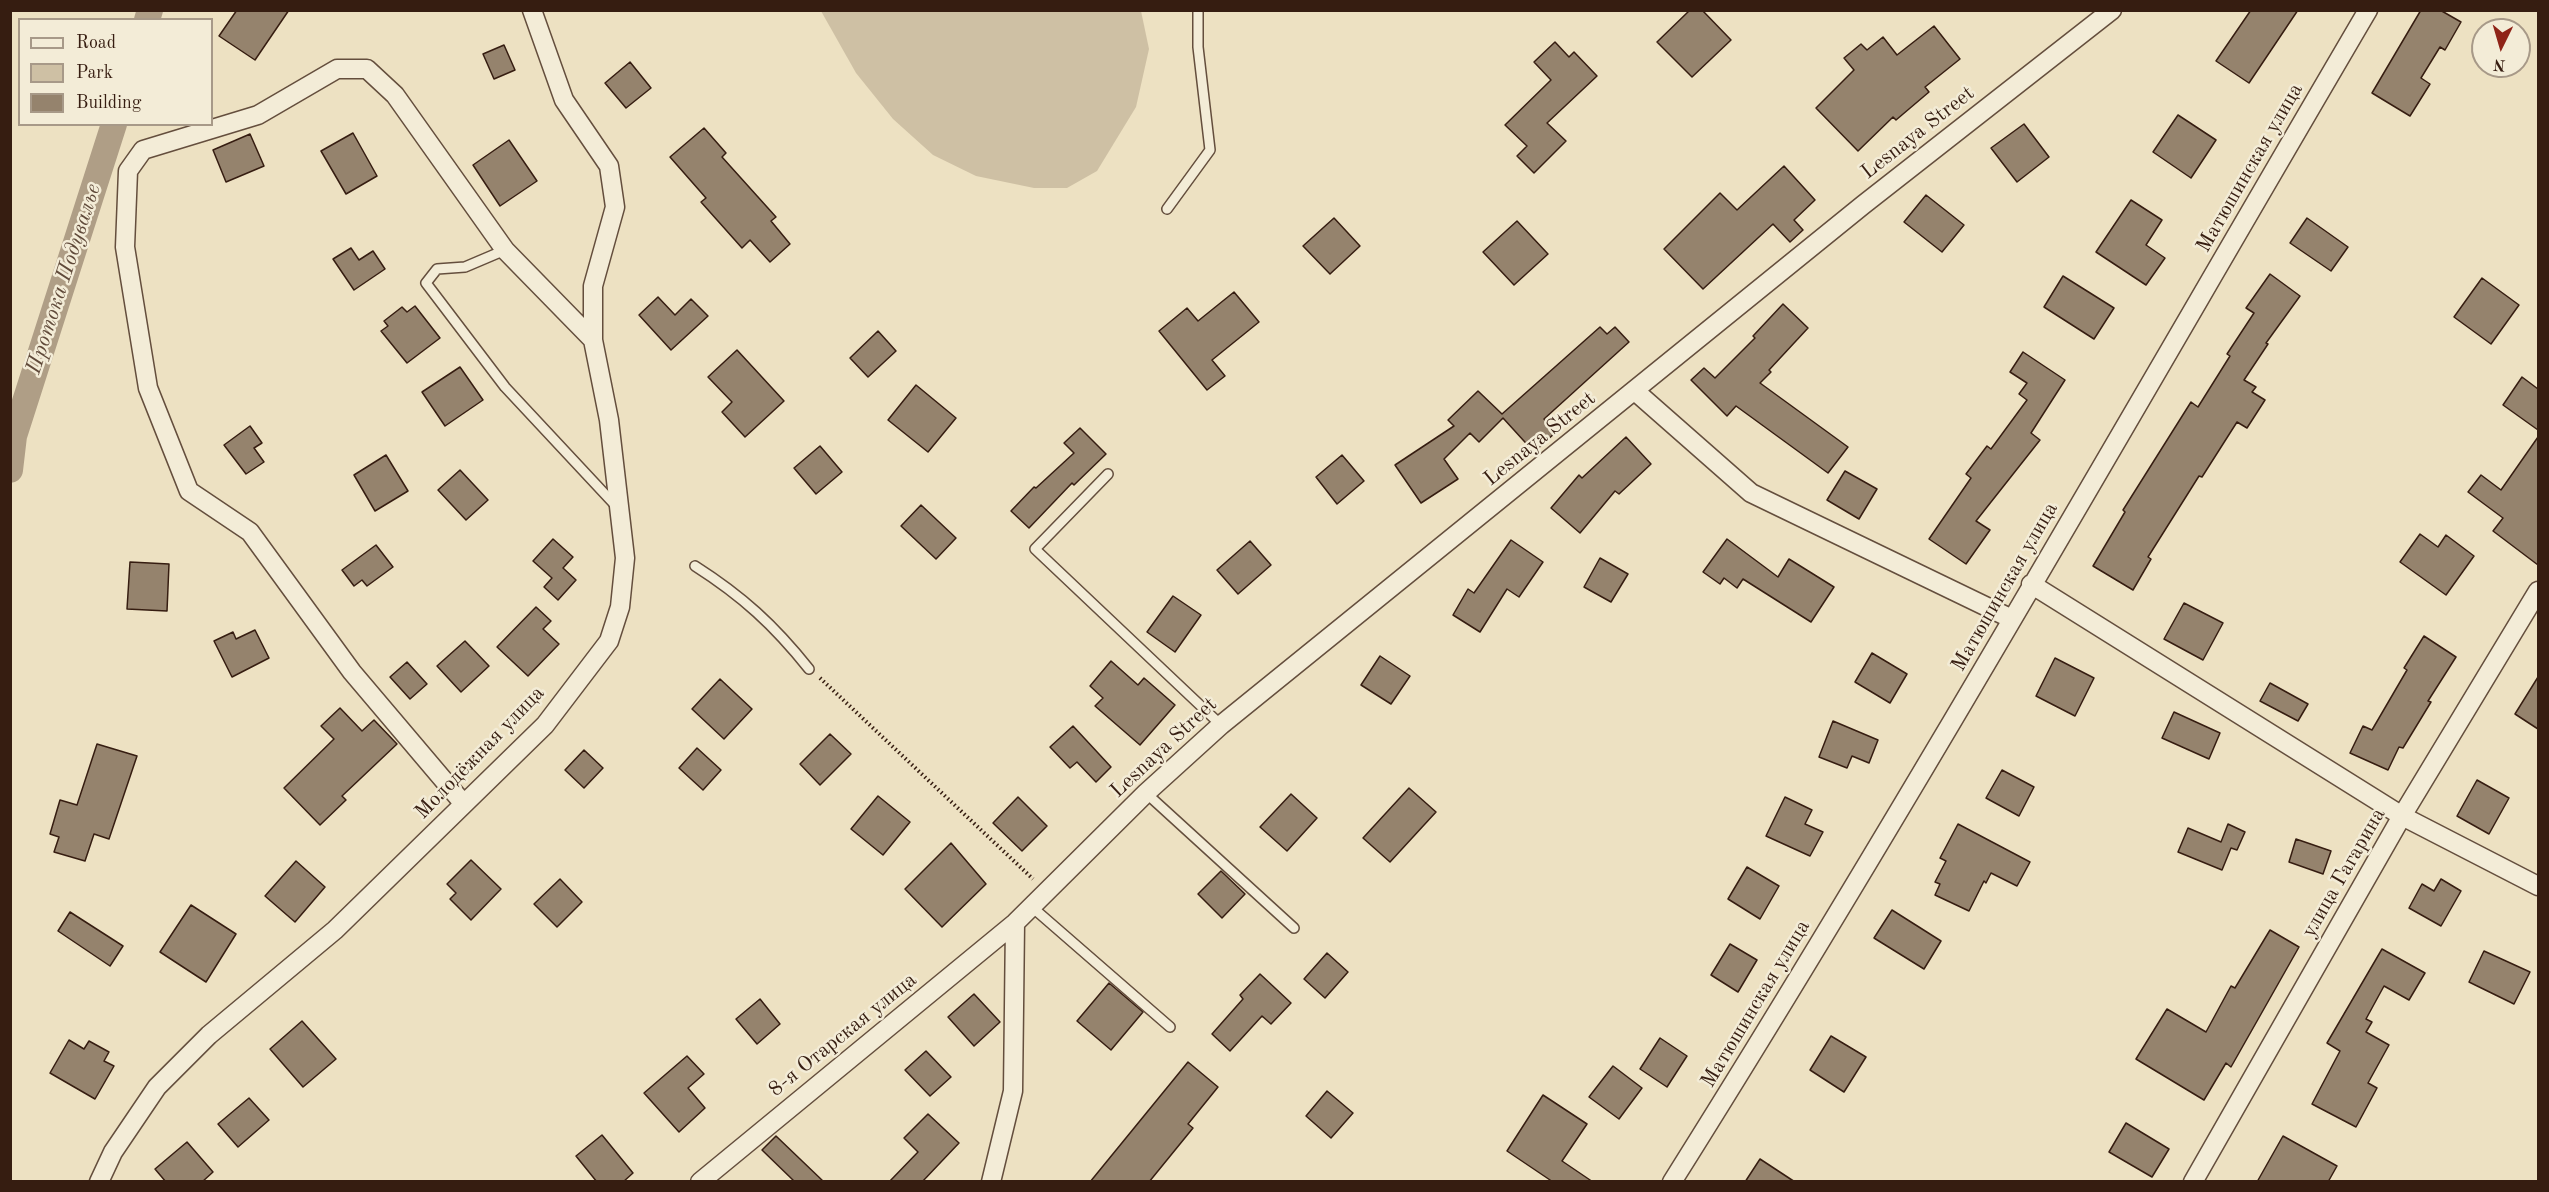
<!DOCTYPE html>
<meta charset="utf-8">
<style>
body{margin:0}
#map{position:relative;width:2549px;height:1192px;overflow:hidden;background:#ede1c2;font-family:"Old Standard TT",serif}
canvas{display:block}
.frame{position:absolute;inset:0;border:12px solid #361d11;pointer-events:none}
.legend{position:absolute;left:18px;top:18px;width:195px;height:108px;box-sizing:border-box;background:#f3ecd7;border:2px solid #a79988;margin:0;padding:8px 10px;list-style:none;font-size:18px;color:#361d11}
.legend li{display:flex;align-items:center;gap:12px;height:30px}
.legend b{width:30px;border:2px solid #a79988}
.north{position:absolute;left:2471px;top:18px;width:60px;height:60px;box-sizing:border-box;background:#f3ecd7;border:2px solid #a79988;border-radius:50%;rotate:185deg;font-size:16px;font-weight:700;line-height:24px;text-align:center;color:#361d11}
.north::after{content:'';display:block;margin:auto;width:21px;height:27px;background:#8f2418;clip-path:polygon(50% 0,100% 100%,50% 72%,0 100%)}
</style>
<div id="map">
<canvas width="2549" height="1192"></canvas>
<div class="frame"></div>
<ul class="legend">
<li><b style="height:8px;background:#f3ecd7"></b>Road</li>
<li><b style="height:16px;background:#cec0a4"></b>Park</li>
<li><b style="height:16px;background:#95836d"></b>Building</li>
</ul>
<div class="north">N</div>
</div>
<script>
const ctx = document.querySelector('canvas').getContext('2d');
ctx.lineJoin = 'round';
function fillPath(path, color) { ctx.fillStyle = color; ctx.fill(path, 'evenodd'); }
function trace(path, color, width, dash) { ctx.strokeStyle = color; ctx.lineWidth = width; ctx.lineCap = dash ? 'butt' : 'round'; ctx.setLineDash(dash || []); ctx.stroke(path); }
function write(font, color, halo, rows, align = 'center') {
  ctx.font = font + ' "Old Standard TT",serif'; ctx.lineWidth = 5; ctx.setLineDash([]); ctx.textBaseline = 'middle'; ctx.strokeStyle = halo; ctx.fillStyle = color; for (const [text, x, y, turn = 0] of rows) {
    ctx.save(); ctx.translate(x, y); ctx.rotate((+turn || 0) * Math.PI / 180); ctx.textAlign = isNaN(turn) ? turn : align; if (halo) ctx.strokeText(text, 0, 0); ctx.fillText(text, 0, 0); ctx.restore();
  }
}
const green = new Path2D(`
 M 821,11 L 1141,11 L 1149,49 L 1136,107 L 1097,171 L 1067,188 L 1034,188 L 976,176 L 933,155 L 893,119 L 856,73 Z`);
const canal = new Path2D(`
 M 147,20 L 150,10
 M 10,470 L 14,436 L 114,124`);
const building = new Path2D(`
 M 237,10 L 289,10 L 255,60 L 219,36 Z
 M 1690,10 L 1702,10 L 1731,40 L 1692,77 L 1657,42 Z
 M 2251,10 L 2298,10 L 2249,83 L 2216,61 Z
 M 2421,10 L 2440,10 L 2461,22 L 2445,50 L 2440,47 L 2421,78 L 2430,84 L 2410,116 L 2372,93 Z
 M 1934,26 L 1960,59 L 1925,87 L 1929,92 L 1896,120 L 1893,117 L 1858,151 L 1816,108 L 1854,70 L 1844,58 L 1861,44 L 1867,50 L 1883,37 L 1897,55 Z
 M 1555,42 L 1569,57 L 1574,52 L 1597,76 L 1547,123 L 1566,141 L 1534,173 L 1517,156 L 1527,146 L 1505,125 L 1551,80 L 1534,62 Z
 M 504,45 L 515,70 L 494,79 L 483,54 Z
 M 630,62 L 651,88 L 626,108 L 605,83 Z
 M 2178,115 L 2216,140 L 2191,178 L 2153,152 Z
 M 2024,124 L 2049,157 L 2017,182 L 1991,148 Z
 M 704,128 L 726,153 L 722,157 L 776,217 L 771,221 L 790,244 L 770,262 L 750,240 L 742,248 L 701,202 L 706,198 L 670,157 Z
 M 353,133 L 377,176 L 346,194 L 321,151 Z
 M 250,134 L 264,166 L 226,182 L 213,150 Z
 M 509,140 L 537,181 L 500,206 L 473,165 Z
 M 1784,166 L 1815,200 L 1794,220 L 1803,230 L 1790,242 L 1773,224 L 1703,289 L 1664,249 L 1720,193 L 1737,210 Z
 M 1926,195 L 1964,225 L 1942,252 L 1904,222 Z
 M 2131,200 L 2162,220 L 2146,245 L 2165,258 L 2146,285 L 2096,252 Z
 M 1334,218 L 1360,246 L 1330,274 L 1303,246 Z
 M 2307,218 L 2348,247 L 2331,271 L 2290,243 Z
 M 1517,221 L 1548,254 L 1514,285 L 1483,252 Z
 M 351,248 L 359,260 L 373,251 L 385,269 L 354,290 L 333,259 Z
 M 2270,274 L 2300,296 L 2266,343 L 2268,344 L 2244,380 L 2256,387 L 2252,392 L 2265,400 L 2247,428 L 2237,422 L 2202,477 L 2199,476 L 2148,557 L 2151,559 L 2133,590 L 2093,566 L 2125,512 L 2123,510 L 2191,402 L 2198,407 L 2230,356 L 2227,354 L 2254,313 L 2246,308 Z
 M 2063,276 L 2114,308 L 2094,339 L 2044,307 Z
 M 2482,278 L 2519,305 L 2491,344 L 2454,317 Z
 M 1234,292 L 1259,322 L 1212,360 L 1225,376 L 1207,390 L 1159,331 L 1187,308 L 1198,321 Z
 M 658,297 L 675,315 L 691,299 L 708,316 L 671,350 L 639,315 Z
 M 1783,304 L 1808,328 L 1769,370 L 1771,372 L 1760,383 L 1848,447 L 1828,473 L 1736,406 L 1727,416 L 1691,380 L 1704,368 L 1715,378 L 1755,338 L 1753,336 Z
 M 415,306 L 440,338 L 407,363 L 381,331 L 388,326 L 384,321 L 402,307 L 407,312 Z
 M 1600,327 L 1607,334 L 1615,327 L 1629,342 L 1544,419 L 1556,432 L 1534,452 L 1503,418 L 1479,442 L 1470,433 L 1444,459 L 1458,479 L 1421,503 L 1395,465 L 1454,426 L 1448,420 L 1478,391 L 1502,414 Z
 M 878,331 L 896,351 L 868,377 L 850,358 Z
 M 737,350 L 784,401 L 745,437 L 722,412 L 732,402 L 708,377 Z
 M 2023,352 L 2065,380 L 2031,433 L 2040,440 L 1976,521 L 1990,530 L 1966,564 L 1929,539 L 1971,478 L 1966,474 L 1987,446 L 1991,449 L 2027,400 L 2019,394 L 2027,383 L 2010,372 Z
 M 460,367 L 483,400 L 445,426 L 422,392 Z
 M 2522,377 L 2538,389 L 2538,430 L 2503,405 Z
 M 916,385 L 956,418 L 928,452 L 888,420 Z
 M 250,426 L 262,443 L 254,448 L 264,462 L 246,474 L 224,445 Z
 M 1080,428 L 1106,454 L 1074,485 L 1072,483 L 1029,528 L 1011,511 L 1034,487 L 1036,488 L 1074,453 L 1064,443 Z
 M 1626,437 L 1651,464 L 1619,494 L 1615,491 L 1580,533 L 1551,508 L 1579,475 L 1582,478 Z
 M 2538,437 L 2538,565 L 2493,531 L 2503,518 L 2468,492 L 2481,475 L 2501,490 Z
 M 820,446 L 842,472 L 816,494 L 794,468 Z
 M 386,455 L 408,491 L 375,511 L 354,475 Z
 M 1342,455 L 1364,481 L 1337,504 L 1316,477 Z
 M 460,470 L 488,500 L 466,520 L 438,490 Z
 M 1845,471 L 1877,489 L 1859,519 L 1827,500 Z
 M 921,505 L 956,538 L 936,559 L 901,526 Z
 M 2420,534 L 2438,547 L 2446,535 L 2474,556 L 2446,595 L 2400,562 Z
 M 553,539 L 573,557 L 563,568 L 576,580 L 558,600 L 544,587 L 552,578 L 533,561 Z
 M 1727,539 L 1778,577 L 1789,559 L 1834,587 L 1811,622 L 1743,579 L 1737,588 L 1724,578 L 1720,584 L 1703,572 Z
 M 1511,540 L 1543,562 L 1519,597 L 1507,589 L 1480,632 L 1453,615 L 1468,589 L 1474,593 Z
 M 1250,541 L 1271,565 L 1238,594 L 1217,570 Z
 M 376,545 L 393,567 L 367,586 L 362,580 L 354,586 L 342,570 Z
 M 1600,558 L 1628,574 L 1611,602 L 1584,587 Z
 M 130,562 L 169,564 L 167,611 L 127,609 Z
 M 1173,596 L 1201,615 L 1175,652 L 1147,632 Z
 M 2184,603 L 2223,623 L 2203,660 L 2164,639 Z
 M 536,607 L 551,621 L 543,629 L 559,644 L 528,676 L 497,647 Z
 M 255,630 L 269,658 L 232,677 L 214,641 L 233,632 L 236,639 Z
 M 2424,636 L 2456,657 L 2428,701 L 2431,702 L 2403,748 L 2399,747 L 2388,770 L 2350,753 L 2363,726 L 2372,730 L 2407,670 L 2404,668 Z
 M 465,641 L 489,666 L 461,692 L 437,666 Z
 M 1872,653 L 1907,674 L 1890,703 L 1855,682 Z
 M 1380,656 L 1410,676 L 1391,704 L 1361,685 Z
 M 2055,658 L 2094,678 L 2075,716 L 2036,696 Z
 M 1111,661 L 1138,685 L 1144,678 L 1175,705 L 1140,745 L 1095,706 L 1103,698 L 1090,686 Z
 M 407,662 L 427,684 L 410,699 L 390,677 Z
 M 2538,677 L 2538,729 L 2515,714 Z
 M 720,679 L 752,709 L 724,739 L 692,709 Z
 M 2270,683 L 2308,704 L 2298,721 L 2260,701 Z
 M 340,708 L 362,731 L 374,720 L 397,744 L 342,796 L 346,800 L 320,825 L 284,788 L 334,739 L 321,726 Z
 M 2174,712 L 2220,733 L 2209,759 L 2162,738 Z
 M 1833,721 L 1878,740 L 1869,763 L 1852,756 L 1847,768 L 1819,757 Z
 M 1073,726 L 1111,767 L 1096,782 L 1077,762 L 1070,768 L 1050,747 Z
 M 830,734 L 851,754 L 820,785 L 800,764 Z
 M 97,744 L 137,756 L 109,839 L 94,834 L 85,861 L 54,852 L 59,837 L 50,834 L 60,800 L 77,805 Z
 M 697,748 L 721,770 L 703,790 L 679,768 Z
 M 584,750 L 603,768 L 584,788 L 565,770 Z
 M 2002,770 L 2034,787 L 2019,816 L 1986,798 Z
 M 2477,780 L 2509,798 L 2489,834 L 2457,816 Z
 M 1409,788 L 1436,812 L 1390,862 L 1363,838 Z
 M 1291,794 L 1317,818 L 1287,851 L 1260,827 Z
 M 878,796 L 910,822 L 883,855 L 851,829 Z
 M 1018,797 L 1047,826 L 1022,851 L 993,823 Z
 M 1785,797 L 1812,810 L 1805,824 L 1823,832 L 1810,856 L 1766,836 Z
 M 1958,824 L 2030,862 L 2017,886 L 1991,873 L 1986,883 L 1984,881 L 1969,911 L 1935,895 L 1940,884 L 1935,882 L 1946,861 L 1940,858 Z
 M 2228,824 L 2245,832 L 2237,850 L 2231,848 L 2222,870 L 2178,852 L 2188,828 L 2221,842 Z
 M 2296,839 L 2331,851 L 2323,874 L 2289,862 Z
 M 951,843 L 986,884 L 942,927 L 905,889 Z
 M 471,860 L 501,889 L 471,920 L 450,899 L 456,893 L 447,884 Z
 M 296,861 L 325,887 L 295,922 L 265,896 Z
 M 1747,867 L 1779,886 L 1760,919 L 1728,899 Z
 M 1221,871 L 1245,894 L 1222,918 L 1198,894 Z
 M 560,879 L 582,902 L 557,927 L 534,904 Z
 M 2441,879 L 2461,891 L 2441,926 L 2409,908 L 2422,884 L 2434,891 Z
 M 191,905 L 236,934 L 206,982 L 160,952 Z
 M 1892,910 L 1941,941 L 1924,969 L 1874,938 Z
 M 70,912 L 123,946 L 110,966 L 58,931 Z
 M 2270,930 L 2299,947 L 2231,1067 L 2226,1063 L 2204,1100 L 2136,1059 L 2167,1009 L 2206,1032 L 2231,986 L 2235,988 Z
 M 1730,944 L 1757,960 L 1738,992 L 1711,975 Z
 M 2382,949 L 2425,973 L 2409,1000 L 2384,986 L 2366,1019 L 2372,1022 L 2366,1032 L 2389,1045 L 2368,1083 L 2377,1088 L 2356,1127 L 2312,1104 L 2340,1051 L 2327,1043 Z
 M 2484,951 L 2530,972 L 2514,1004 L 2469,982 Z
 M 1327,953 L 1348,972 L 1325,998 L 1304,979 Z
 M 1260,974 L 1291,1003 L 1271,1024 L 1262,1016 L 1230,1051 L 1212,1034 L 1243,999 L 1240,995 Z
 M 1109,983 L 1143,1012 L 1111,1050 L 1077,1021 Z
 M 974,994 L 1000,1022 L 974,1046 L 948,1017 Z
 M 760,999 L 780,1024 L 757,1044 L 736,1019 Z
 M 302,1021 L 336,1059 L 303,1087 L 270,1049 Z
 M 1831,1036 L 1866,1057 L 1844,1092 L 1810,1070 Z
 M 1660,1038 L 1687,1056 L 1667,1087 L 1640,1069 Z
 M 69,1040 L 84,1049 L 89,1041 L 109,1052 L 104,1061 L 114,1066 L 95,1099 L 50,1073 Z
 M 926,1051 L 951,1077 L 930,1096 L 905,1070 Z
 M 687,1056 L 704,1074 L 688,1088 L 705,1108 L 679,1132 L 644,1093 Z
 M 1188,1062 L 1218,1087 L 1188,1124 L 1193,1128 L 1149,1182 L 1090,1182 Z
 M 1613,1066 L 1642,1088 L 1619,1119 L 1589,1097 Z
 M 1327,1091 L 1353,1113 L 1331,1138 L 1306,1116 Z
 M 1543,1095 L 1587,1124 L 1562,1161 L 1593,1182 L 1553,1182 L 1507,1151 Z
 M 249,1098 L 269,1120 L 238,1147 L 218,1124 Z
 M 928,1114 L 959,1143 L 922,1182 L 889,1182 L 918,1152 L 904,1138 Z
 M 2126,1123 L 2169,1149 L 2152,1177 L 2109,1152 Z
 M 602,1135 L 633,1173 L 623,1182 L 597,1182 L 576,1156 Z
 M 776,1136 L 824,1182 L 795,1182 L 762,1150 Z
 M 2283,1136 L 2337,1166 L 2328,1182 L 2257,1182 Z
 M 187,1142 L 213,1172 L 202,1182 L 166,1182 L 155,1169 Z
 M 1760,1159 L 1795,1182 L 1745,1182 Z`);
const path = new Path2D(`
 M 820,678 L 1033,879`);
const lane = new Path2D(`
 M 1167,209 L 1210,150 L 1198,47 L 1198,10
 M 505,250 L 465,267 L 437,269 L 426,283 L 505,387 L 617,507
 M 1108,474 L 1035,549 L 1221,725
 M 695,566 C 742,596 774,625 809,669
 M 1146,793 L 1294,928
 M 1032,907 L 1170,1027`);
const street = new Path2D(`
 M 1635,391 L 1751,493 L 2012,619
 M 2031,584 L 2402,816 L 2538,886
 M 463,803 L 352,672 L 250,532 L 189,491 L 148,388 L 125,247 L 128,171 L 143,150 L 258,115 L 337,69 L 367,69 L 395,95 L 505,250 L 593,340
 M 99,1182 L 113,1152 L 157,1087 L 209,1035 L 335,930 L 545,725 L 609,641 L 620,607 L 625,558 L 609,420 L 593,340 L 593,286 L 615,207 L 609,166 L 564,100 L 532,10
 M 700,1182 L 1015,923 L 1146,793 L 1221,725 L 1863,205 L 2112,10
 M 991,1182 L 1013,1091 L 1015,923
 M 1672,1182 C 1914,797 2138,402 2368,10
 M 2193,1182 L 2402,816 L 2538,591`);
const streetNames = [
 ["Lesnaya Street",1918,133,-38],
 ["Матюшинская улица",2250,168,-60],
 ["Lesnaya Street",1540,439,-39],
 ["Матюшинская улица",2005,587,-60],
 ["Lesnaya Street",1164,748,-43],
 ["Молодёжная улица",480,753,-46],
 ["улица Гагарина",2344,873,-60],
 ["Матюшинская улица",1756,1004,-59],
 ["8-я Отарская улица",843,1035,-39]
];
const waterNames = [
 ["Протока Подувалье",64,279,-72]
];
fillPath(green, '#cec0a4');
trace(canal, '#af9e86', 26);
fillPath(building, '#95836d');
trace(building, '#361d11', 1.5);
trace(lane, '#644e3d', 12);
trace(street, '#644e3d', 21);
trace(path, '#361d11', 4, [1.5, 3]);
trace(lane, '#f3ecd7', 9);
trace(street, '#f3ecd7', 18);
write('21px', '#361d11', '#f3ecd7', streetNames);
write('italic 22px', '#604a3a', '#f3ecd7', waterNames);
</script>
